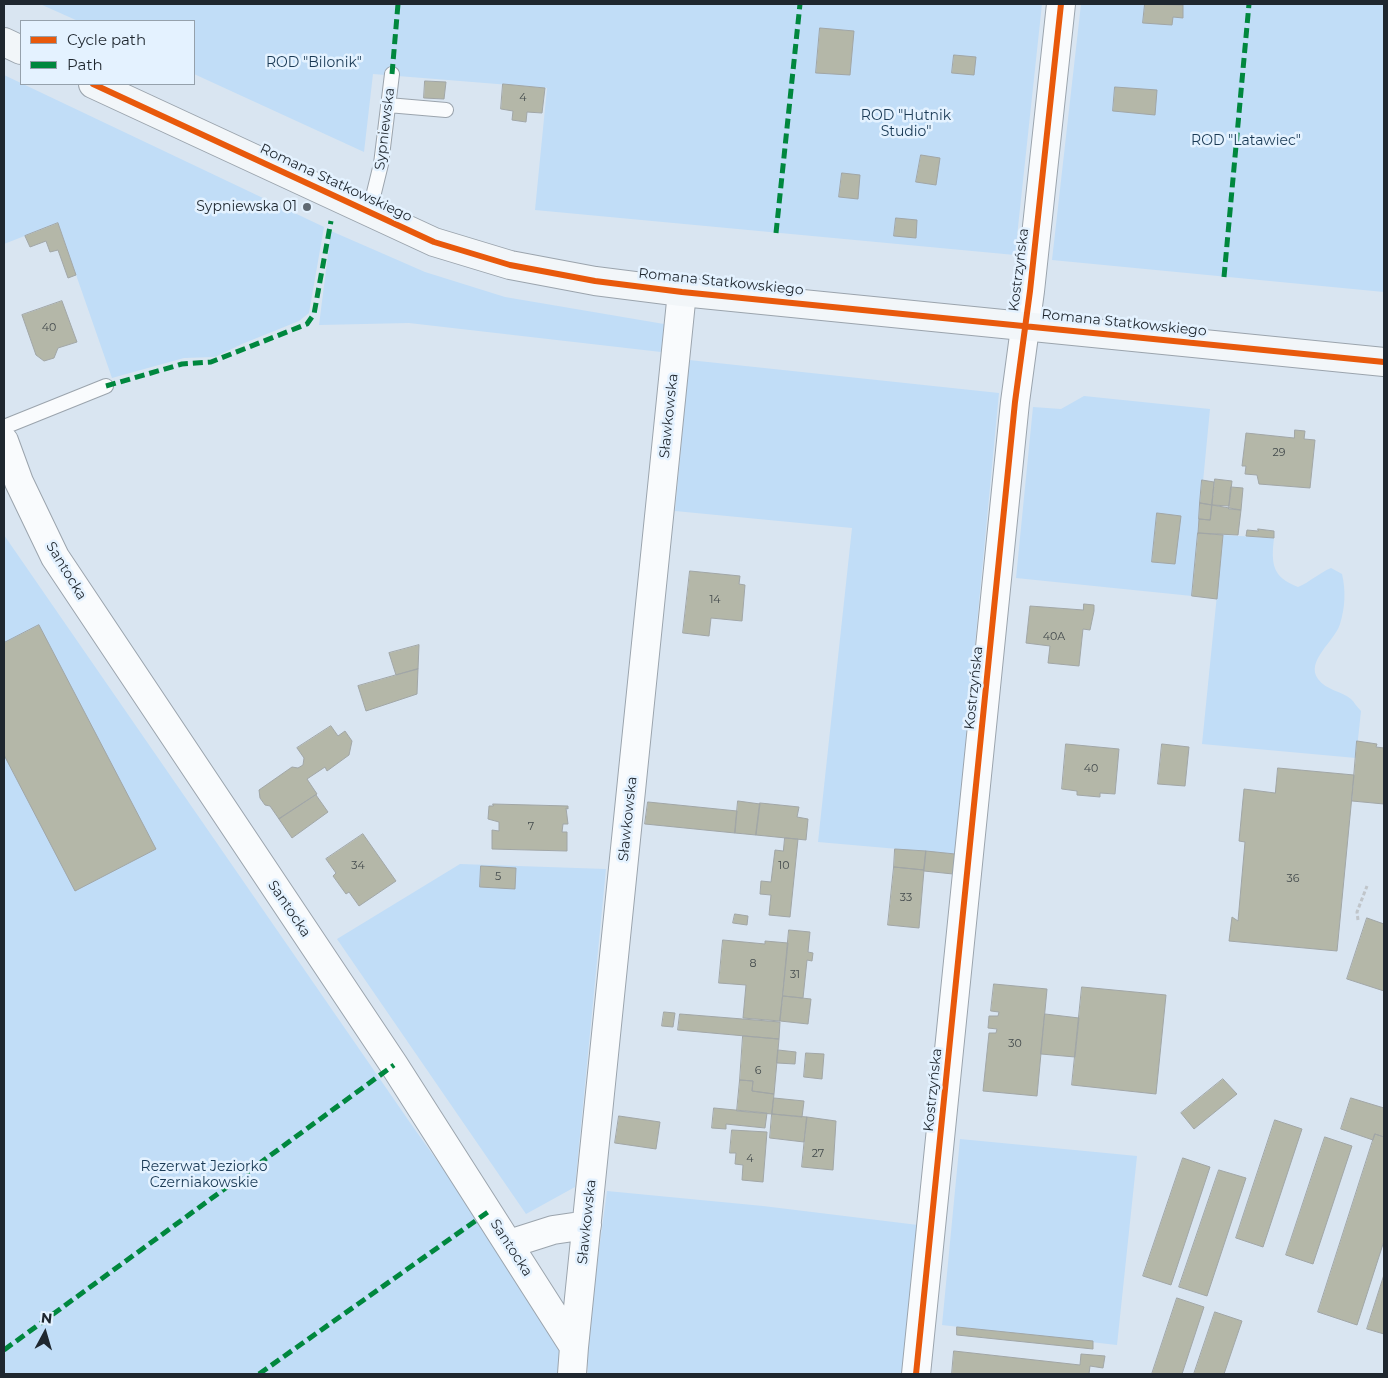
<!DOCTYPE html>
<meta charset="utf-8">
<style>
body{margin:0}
#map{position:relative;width:1388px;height:1378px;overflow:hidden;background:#d9e5f1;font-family:Montserrat,sans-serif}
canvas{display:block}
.frame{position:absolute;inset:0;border:5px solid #1f272f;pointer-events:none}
.legend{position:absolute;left:20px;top:20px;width:175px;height:65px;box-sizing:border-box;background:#e4f2ff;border:1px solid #95a1ac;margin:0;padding:6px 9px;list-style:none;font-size:15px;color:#1f272f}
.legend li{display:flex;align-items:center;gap:10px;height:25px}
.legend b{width:25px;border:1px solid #95a1ac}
.north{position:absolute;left:20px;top:1308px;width:50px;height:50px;-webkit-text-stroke:4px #e4f2ff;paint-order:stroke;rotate:6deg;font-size:14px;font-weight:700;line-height:20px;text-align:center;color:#1f272f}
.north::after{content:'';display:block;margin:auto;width:18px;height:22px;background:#1f272f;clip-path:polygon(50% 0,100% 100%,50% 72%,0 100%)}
</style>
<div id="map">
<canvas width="1388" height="1378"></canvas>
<div class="frame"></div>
<ul class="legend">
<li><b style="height:6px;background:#e8590c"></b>Cycle path</li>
<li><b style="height:6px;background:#00873e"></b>Path</li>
</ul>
<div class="north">N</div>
</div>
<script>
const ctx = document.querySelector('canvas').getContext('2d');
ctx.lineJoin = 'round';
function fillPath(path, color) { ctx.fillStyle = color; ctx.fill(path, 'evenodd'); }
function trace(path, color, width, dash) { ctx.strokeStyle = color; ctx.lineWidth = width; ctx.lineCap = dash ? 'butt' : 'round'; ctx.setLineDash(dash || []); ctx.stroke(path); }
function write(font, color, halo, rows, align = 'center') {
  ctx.font = font + ' Montserrat,sans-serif'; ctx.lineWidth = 5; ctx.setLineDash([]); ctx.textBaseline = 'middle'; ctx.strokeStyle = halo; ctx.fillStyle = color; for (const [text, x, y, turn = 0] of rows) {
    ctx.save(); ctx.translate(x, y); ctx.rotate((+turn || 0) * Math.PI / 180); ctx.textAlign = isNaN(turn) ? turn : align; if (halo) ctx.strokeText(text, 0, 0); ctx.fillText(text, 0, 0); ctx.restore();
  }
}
const green = new Path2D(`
 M 40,4 L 1042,4 L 1015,255 L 535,210 L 547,88 L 373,74 L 364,152 L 194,74 L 194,21 L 78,21 Z
 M 1081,4 L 1384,4 L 1384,292 L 1052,260 Z
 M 4,75 L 324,227 L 309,313 L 299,321 L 242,344 L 215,357 L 184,358 L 112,378 L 58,223 L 4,244 Z
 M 331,231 L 425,272 L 505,297 L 664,324 L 661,352 L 409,323 L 319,325 Z
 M 689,360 L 999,393 L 955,854 L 818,842 L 852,528 L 675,511 Z
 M 1084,396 L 1210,409 L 1192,596 L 1016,578 L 1033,407 L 1061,409 Z
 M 4,535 L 411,1124 L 555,1326 L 572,1374 L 4,1374 Z
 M 1223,535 L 1274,538 C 1271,564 1272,577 1298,587 C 1310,582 1319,573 1331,568 L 1342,574 C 1346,591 1345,608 1340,624 C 1335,641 1305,661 1318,679 C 1326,690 1341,691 1351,699 C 1354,702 1357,707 1361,711 L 1356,758 L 1202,744 Z
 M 460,864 L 606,869 L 575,1187 L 526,1214 L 337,939 Z
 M 960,1139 L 1137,1156 L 1117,1345 L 942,1325 Z
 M 607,1191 L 763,1206 L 918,1225 L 905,1374 L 588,1374 L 587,1337 Z`);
const building = new Path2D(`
 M 1145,4 L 1183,5 L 1183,18 L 1173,17 L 1172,25 L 1143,23 Z
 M 820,28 L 854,31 L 850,75 L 816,73 Z
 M 954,55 L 976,57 L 974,75 L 952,73 Z
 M 425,81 L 446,82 L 444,99 L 424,98 Z
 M 503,84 L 545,88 L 542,113 L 527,112 L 526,122 L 512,120 L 513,111 L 501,109 Z
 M 1115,87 L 1157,90 L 1155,115 L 1113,111 Z
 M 921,155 L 940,158 L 936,185 L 916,182 Z
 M 842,173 L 860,175 L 858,199 L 839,197 Z
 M 896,218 L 917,220 L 916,238 L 894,236 Z
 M 58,223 L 76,275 L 68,278 L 58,250 L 50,252 L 46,241 L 30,247 L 25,236 Z
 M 62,301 L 77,342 L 58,348 L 54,358 L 44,361 L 36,355 L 22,315 Z
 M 1295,430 L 1305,431 L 1304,439 L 1315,440 L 1310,488 L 1259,484 L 1257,475 L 1245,474 L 1246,466 L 1242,466 L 1246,433 L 1294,438 Z
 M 1215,479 L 1232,481 L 1229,506 L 1212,505 Z
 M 1202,480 L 1214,482 L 1212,505 L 1200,503 Z
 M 1231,487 L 1243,488 L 1241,510 L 1229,509 Z
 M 1200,503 L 1212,505 L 1210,520 L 1199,519 Z
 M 1212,505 L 1241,510 L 1238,535 L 1198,533 L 1199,519 L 1210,520 Z
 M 1157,513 L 1181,516 L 1175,564 L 1152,562 Z
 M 1258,529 L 1274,531 L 1274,538 L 1246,536 L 1247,530 L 1258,531 Z
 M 1198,533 L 1223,535 L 1217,599 L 1192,596 Z
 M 690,571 L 740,576 L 739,584 L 745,585 L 742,621 L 711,618 L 709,636 L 683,633 Z
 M 1084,604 L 1094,605 L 1094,611 L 1090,630 L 1083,629 L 1079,666 L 1048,663 L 1050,646 L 1026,643 L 1030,606 L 1083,610 Z
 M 39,625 L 156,849 L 75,891 L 4,755 L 4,643 Z
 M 419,645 L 418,669 L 396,675 L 389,653 Z
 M 418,669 L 417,694 L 366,711 L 358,686 Z
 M 331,726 L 338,736 L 345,731 L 352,741 L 349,755 L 327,771 L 325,767 L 307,779 L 317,794 L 279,819 L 270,806 L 265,805 L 260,798 L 259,790 L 292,767 L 298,768 L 303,765 L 304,758 L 297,748 Z
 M 1357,741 L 1377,744 L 1376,747 L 1384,748 L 1384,804 L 1352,801 Z
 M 1066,744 L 1119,749 L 1115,794 L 1100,793 L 1100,797 L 1077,795 L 1077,791 L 1062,789 Z
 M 1162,744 L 1189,747 L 1185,786 L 1158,784 Z
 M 1278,768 L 1354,775 L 1337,951 L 1229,941 L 1232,917 L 1238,921 L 1245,842 L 1239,841 L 1244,789 L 1275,793 Z
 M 316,795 L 328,812 L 292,838 L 279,819 Z
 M 738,801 L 760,804 L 756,835 L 735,833 Z
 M 648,802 L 737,811 L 735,833 L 645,824 Z
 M 760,803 L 799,807 L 797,817 L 808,819 L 806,840 L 756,835 Z
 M 493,804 L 568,806 L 568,809 L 566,808 L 568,824 L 563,824 L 562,832 L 567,832 L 567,851 L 492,849 L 492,830 L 499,831 L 499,822 L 488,819 L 489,806 L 493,806 Z
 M 363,834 L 396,881 L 359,906 L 349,892 L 346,894 L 333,876 L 336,873 L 326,859 Z
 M 785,838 L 798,839 L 790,917 L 769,915 L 771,895 L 760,894 L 761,881 L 771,882 L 775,850 L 783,851 Z
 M 895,849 L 926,851 L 924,870 L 894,867 Z
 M 926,851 L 955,854 L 953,874 L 924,871 Z
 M 481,866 L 516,868 L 515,889 L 480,887 Z
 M 894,867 L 924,870 L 919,928 L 888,925 Z
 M 735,914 L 748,916 L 747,925 L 733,923 Z
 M 1367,918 L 1384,924 L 1384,991 L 1347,979 Z
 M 789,930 L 810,932 L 808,952 L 813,953 L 812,961 L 807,960 L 803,998 L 783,996 Z
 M 723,940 L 765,944 L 765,941 L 788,943 L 780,1021 L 743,1018 L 746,985 L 719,983 Z
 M 994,984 L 1047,989 L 1037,1096 L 983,1091 L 989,1033 L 996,1033 L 997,1029 L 988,1028 L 989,1016 L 998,1016 L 999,1012 L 991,1011 Z
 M 1082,987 L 1166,995 L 1156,1094 L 1072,1085 Z
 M 783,996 L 811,999 L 808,1024 L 780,1021 Z
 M 664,1012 L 675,1013 L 673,1027 L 662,1026 Z
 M 680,1014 L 780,1022 L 779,1039 L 678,1030 Z
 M 1045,1014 L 1079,1018 L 1075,1057 L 1041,1054 Z
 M 743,1036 L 779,1039 L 774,1094 L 752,1091 L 753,1081 L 740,1080 Z
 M 778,1050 L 796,1052 L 795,1064 L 777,1063 Z
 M 806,1053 L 824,1054 L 822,1079 L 804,1077 Z
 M 1223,1079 L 1237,1094 L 1194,1129 L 1181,1113 Z
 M 740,1080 L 753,1081 L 752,1091 L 774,1094 L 772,1114 L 737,1111 Z
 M 774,1098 L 804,1101 L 802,1117 L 772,1114 Z
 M 1351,1098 L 1384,1108 L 1384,1137 L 1375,1134 L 1373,1140 L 1341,1129 Z
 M 714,1108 L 767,1113 L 765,1128 L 726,1124 L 726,1129 L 712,1128 Z
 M 772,1114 L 807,1117 L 804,1142 L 770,1138 Z
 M 619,1116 L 660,1122 L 656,1149 L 615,1143 Z
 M 807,1117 L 836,1121 L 833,1170 L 802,1167 Z
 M 1275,1120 L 1302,1129 L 1263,1247 L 1236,1238 Z
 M 732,1130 L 767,1132 L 763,1182 L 742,1180 L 743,1165 L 735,1164 L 736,1153 L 730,1153 Z
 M 1375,1134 L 1384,1137 L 1384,1241 L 1357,1325 L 1318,1312 Z
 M 1325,1137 L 1352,1146 L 1313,1264 L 1286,1255 Z
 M 1183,1158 L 1210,1167 L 1171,1285 L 1143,1276 Z
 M 1219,1170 L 1246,1178 L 1207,1296 L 1179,1287 Z
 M 1384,1275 L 1384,1334 L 1367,1329 Z
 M 1177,1298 L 1204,1307 L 1182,1374 L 1152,1374 Z
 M 1215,1312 L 1242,1321 L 1224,1374 L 1194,1374 Z
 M 957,1327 L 1093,1341 L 1093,1349 L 957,1335 Z
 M 954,1351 L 1080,1365 L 1081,1354 L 1105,1356 L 1103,1368 L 1090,1366 L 1089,1374 L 952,1374 Z`);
const path = new Path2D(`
 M 1358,920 L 1357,912 L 1367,886`);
const lane = new Path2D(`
 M 388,105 L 446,110
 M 369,213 L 381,164 L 392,74
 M 4,427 L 106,386`);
const street = new Path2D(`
 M 4,441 L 19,482 L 55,557 L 394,1065 L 574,1347 L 572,1374
 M 509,1244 L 553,1230 L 587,1225
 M 574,1347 L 682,292
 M 916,1374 L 1015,402 L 1030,291 L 1061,4`);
const secondary = new Path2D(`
 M 4,42 L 21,50
 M 93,84 L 434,242 L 510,265 L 595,281 L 682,292 L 1384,362`);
const quiet = new Path2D(`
 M 392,74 L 398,4
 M 776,233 L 800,4
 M 1224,277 L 1249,4
 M 106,386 L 182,364 L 211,362 L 307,324 L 314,314 L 331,221
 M 4,1350 L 394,1065
 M 259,1374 L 488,1212`);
const cycleway = new Path2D(`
 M 93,84 L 434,242 L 510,265 L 595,281 L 682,292 L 1384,362
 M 916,1374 L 1015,402 L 1030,291 L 1061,4`);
const markers = [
 [307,207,5,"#606a73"]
];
const numberNames = [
 ["4",523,98],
 ["40",49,328],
 ["29",1279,453],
 ["14",715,600],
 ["40A",1054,637],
 ["40",1091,769],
 ["7",531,827],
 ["34",358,866],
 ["10",784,866],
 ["5",498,877],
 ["36",1293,879],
 ["33",906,898],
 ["8",753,964],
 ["31",795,975],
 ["30",1015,1044],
 ["6",758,1071],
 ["27",818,1154],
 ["4",750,1159]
];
const parkNames = [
 ["ROD \"Bilonik\"",314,63],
 ["ROD \"Hutnik",906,116],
 ["Studio\"",906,132],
 ["ROD \"Latawiec\"",1246,141],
 ["Rezerwat Jeziorko",204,1167],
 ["Czerniakowskie",204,1183]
];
const streetNames = [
 ["Sypniewska",385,129,-83],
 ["Romana Statkowskiego",336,183,25],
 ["Kostrzyńska",1019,270,-83],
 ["Romana Statkowskiego",721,282,6],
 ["Romana Statkowskiego",1124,323,6],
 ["Sławkowska",669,416,-84],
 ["Santocka",66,571,59],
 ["Kostrzyńska",974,688,-84],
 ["Sławkowska",628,819,-84],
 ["Santocka",289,909,56],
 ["Kostrzyńska",933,1090,-84],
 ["Sławkowska",587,1222,-84],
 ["Santocka",511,1248,57]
];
const poiNames = [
 ["Sypniewska 01",297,207]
];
fillPath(green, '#c1ddf7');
fillPath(building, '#b4b7a8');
trace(building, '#a1a6a6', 1);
trace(lane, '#9ba4ad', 16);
trace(street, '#9ba4ad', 30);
trace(secondary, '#9ba4ad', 30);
trace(path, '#c0c5ca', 3, [4, 2.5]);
trace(lane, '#f9fbfd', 14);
trace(street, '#f9fbfd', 28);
trace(secondary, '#f2f6f9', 28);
trace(quiet, '#00873e', 5, [10, 5]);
trace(cycleway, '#e8590c', 6);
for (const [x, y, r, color] of markers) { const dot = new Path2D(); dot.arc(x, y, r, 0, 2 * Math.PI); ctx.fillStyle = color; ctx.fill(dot); trace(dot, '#e4f2ff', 2); }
write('11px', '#444b4d', null, numberNames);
write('14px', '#1a3a55', '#e4f2ff', parkNames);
write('14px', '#1f272f', '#e4f2ff', streetNames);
write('14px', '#1f272f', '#e4f2ff', poiNames, 'right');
</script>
